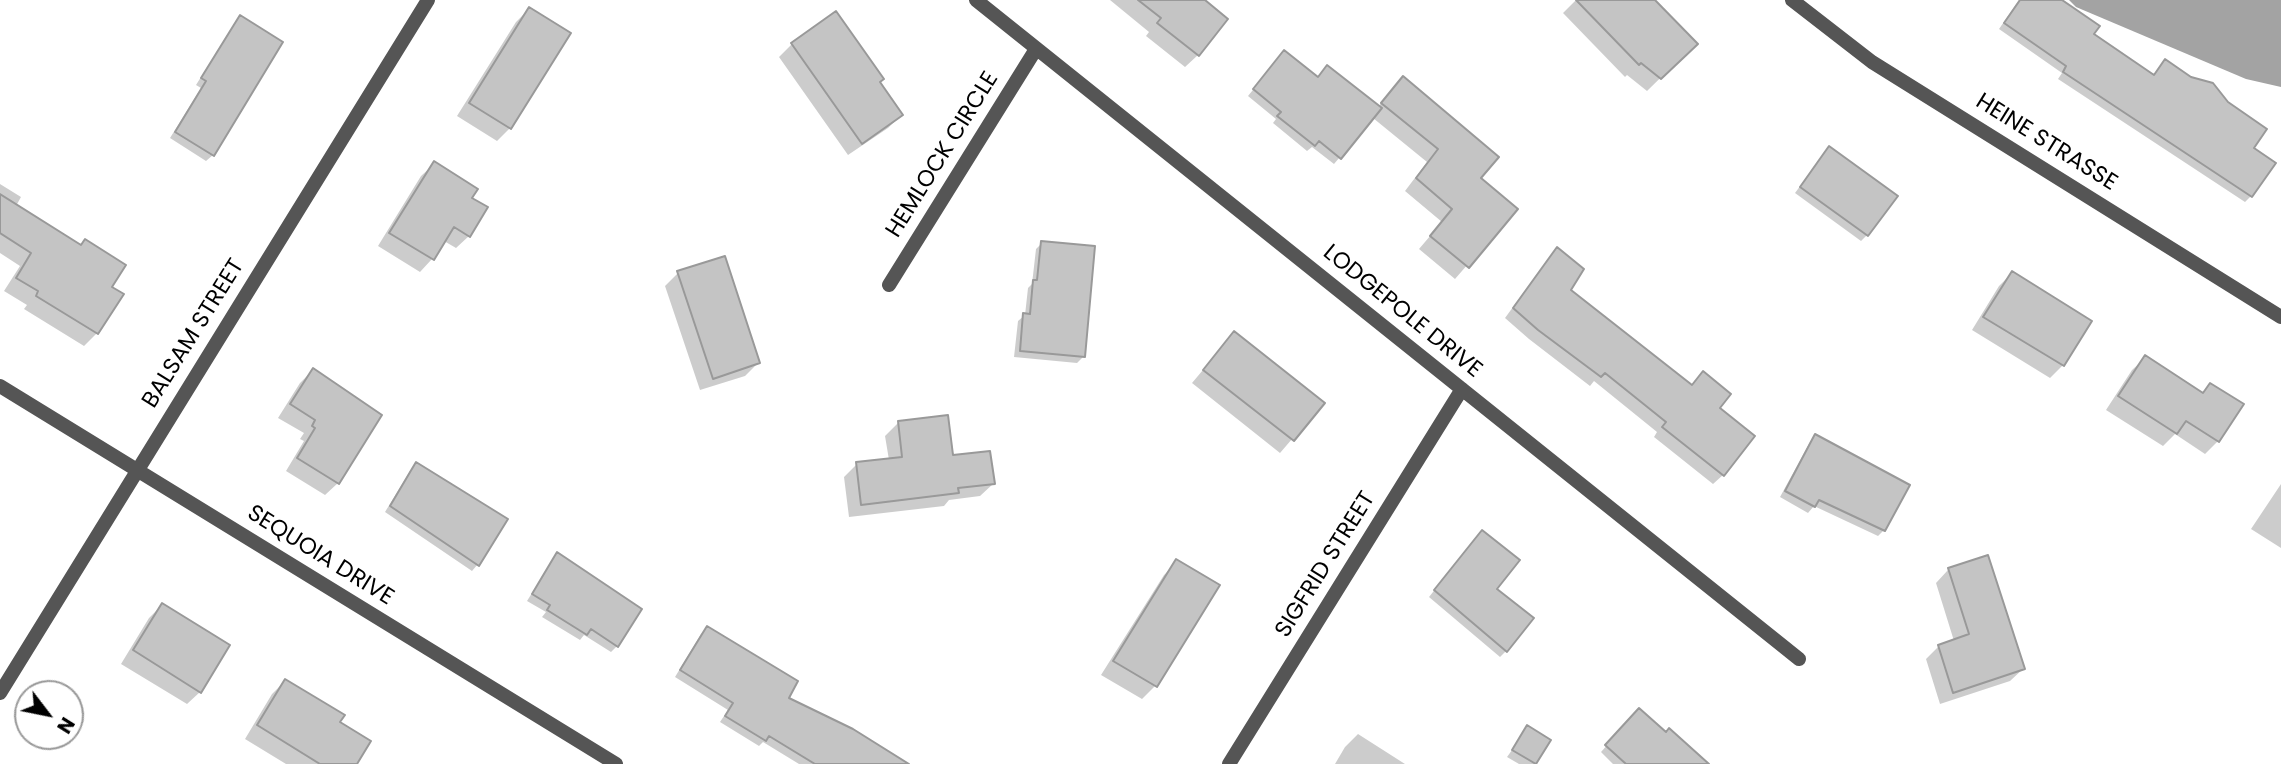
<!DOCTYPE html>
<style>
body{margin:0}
#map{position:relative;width:2281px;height:764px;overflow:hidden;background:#fff;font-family:Poppins,sans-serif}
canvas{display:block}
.north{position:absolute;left:14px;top:680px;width:70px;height:70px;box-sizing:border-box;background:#fff;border:2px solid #999;border-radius:50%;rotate:122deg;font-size:19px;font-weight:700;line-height:28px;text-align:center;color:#000}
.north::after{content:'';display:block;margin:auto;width:24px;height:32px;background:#000;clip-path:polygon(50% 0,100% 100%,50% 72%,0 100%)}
</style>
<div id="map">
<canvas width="2281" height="764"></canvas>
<div class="north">N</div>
</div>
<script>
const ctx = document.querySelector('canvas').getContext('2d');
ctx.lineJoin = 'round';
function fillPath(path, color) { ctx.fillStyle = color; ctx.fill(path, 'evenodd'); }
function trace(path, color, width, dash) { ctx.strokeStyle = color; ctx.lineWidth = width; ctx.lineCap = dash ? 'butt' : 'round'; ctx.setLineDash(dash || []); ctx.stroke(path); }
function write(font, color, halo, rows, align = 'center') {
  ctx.font = font + ' Poppins,sans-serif'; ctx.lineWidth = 5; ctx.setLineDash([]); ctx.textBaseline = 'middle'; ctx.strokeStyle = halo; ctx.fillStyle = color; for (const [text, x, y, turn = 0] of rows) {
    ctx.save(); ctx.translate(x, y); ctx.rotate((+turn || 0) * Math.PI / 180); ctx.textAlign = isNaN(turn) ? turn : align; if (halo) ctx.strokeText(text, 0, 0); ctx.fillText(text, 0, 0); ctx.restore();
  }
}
const water = new Path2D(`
 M 2069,0 L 2281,0 L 2281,87 L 2246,79 L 2076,7 Z`);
const shadow = new Path2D(`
 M 1110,0 L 1202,0 L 1198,55 L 1185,67 L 1146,36 L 1149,32 Z
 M 1576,0 L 1653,0 L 1695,44 L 1647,91 L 1627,75 L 1625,77 L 1563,13 Z
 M 2019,0 L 2059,0 L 2092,35 L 2153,77 L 2165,62 L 2251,196 L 2245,202 L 2058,79 L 2062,73 L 1999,29 Z
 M 529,9 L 510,128 L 497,141 L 457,116 L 516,22 Z
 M 240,17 L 213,155 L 206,161 L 170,138 L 201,88 L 196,85 L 234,24 Z
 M 792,44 L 878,82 L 901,115 L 888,128 L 848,155 L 779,57 Z
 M 1278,59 L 1378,107 L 1403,78 L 1479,178 L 1516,209 L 1455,279 L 1419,249 L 1442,222 L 1405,191 L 1427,162 L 1373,118 L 1334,164 L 1312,147 L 1307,151 L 1273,123 L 1276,119 L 1248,96 Z
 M 1823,155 L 1867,235 L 1861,241 L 1795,193 Z
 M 434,164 L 470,199 L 469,236 L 456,248 L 444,241 L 432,259 L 420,272 L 378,246 L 421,176 Z
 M 0,184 L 21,197 L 16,206 L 80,246 L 110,288 L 97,333 L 84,346 L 24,309 L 27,305 L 4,291 L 20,266 L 0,253 Z
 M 1042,243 L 1083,357 L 1077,363 L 1014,357 L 1018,321 L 1025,315 L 1028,288 L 1032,284 L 1036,249 Z
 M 1557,250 L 1569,290 L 1691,386 L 1703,374 L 1717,408 L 1723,475 L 1713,484 L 1654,437 L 1657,432 L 1594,381 L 1590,386 L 1529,339 L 1505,318 L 1548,259 Z
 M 678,273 L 758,363 L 745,376 L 700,390 L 665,286 Z
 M 2012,273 L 2063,365 L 2050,378 L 1972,330 L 1999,286 Z
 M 1234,333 L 1323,403 L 1280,453 L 1192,383 Z
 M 2145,358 L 2202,394 L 2211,385 L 2218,441 L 2205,454 L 2175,434 L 2163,446 L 2106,410 L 2132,370 Z
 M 313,370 L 338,483 L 325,495 L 286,471 L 304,441 L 300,439 L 304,433 L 278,418 L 300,383 Z
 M 898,423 L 952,457 L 993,484 L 980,496 L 949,500 L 944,506 L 849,517 L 844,477 L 857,464 L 889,460 L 885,436 Z
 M 1816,436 L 1884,530 L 1878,536 L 1814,506 L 1808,513 L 1780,497 L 1810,442 Z
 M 416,465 L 478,564 L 472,571 L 385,512 L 410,471 Z
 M 2281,484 L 2281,548 L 2251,529 Z
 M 1476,538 L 1494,589 L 1506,651 L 1500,657 L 1429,597 Z
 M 558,554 L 617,646 L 611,652 L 584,635 L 580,640 L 542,617 L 546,612 L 527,601 L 552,561 Z
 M 1987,558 L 2023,669 L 2010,681 L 1940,704 L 1926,659 L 1939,646 L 1954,641 L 1936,583 L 1948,570 Z
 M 1177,562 L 1217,586 L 1155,686 L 1142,699 L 1101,675 L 1164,575 Z
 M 162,605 L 200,692 L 187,704 L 121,664 L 149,618 Z
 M 707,628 L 787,699 L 905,764 L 799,764 L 763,742 L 759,746 L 720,722 L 728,710 L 675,677 L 701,634 Z
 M 285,681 L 338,723 L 355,764 L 286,764 L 245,739 L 272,694 Z
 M 1633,716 L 1666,734 L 1706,764 L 1613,764 L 1601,752 Z
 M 1528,728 L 1548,741 L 1534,764 L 1519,764 L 1507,757 Z
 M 1358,734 L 1405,764 L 1335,764 L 1345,747 Z`);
const building = new Path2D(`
 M 1138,0 L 1205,0 L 1228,19 L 1199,56 L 1157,23 L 1161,18 Z
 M 1576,0 L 1655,0 L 1698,44 L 1661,79 L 1641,63 L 1639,65 Z
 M 2020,0 L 2062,0 L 2100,26 L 2094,34 L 2154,75 L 2165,59 L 2191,77 L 2213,83 L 2228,102 L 2267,129 L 2254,148 L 2276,163 L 2252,197 L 2063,72 L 2066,66 L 2004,23 Z
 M 529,7 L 571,33 L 511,129 L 469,103 Z
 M 836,11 L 884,79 L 880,82 L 903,115 L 862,144 L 791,43 Z
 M 240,15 L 283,42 L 214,156 L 175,132 L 206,81 L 201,78 Z
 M 1284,50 L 1318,77 L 1327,65 L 1382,108 L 1341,159 L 1319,141 L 1315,146 L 1277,116 L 1281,112 L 1253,89 Z
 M 1403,76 L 1499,157 L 1481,178 L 1518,209 L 1469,268 L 1430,236 L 1452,209 L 1416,178 L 1438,149 L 1381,103 Z
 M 1829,146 L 1898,196 L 1868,236 L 1800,187 Z
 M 434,161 L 478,189 L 472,198 L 488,207 L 470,237 L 454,227 L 434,260 L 389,233 Z
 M 0,194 L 81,245 L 85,239 L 126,265 L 112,287 L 124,294 L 98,334 L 36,296 L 38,291 L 16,278 L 31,253 L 0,233 Z
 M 1041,241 L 1095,246 L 1085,357 L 1020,351 L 1023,313 L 1030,314 L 1033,280 L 1037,280 Z
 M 1557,247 L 1584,269 L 1571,290 L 1692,385 L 1703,371 L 1731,394 L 1720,408 L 1755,436 L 1724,476 L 1662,427 L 1666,422 L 1605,373 L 1601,377 L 1538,330 L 1513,308 Z
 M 725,256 L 760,363 L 713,379 L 677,271 Z
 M 2012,271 L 2092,321 L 2064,366 L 1983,317 Z
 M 1234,331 L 1325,403 L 1294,441 L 1203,370 Z
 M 2145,355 L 2203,393 L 2210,383 L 2244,404 L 2219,442 L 2186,421 L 2177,434 L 2118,396 Z
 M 313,368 L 382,415 L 339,484 L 297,458 L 315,428 L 312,426 L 315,420 L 290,404 Z
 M 948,415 L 953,455 L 990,451 L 995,484 L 958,488 L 959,493 L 861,505 L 856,462 L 902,457 L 898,421 Z
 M 1815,434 L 1910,485 L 1885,531 L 1819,500 L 1815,507 L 1785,491 Z
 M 416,462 L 508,519 L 479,566 L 390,506 Z
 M 1482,530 L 1520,560 L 1497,589 L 1534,618 L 1507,652 L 1434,590 Z
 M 557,552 L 642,609 L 618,647 L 591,629 L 587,635 L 547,610 L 550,605 L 532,594 Z
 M 1988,555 L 2025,669 L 1953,693 L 1938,645 L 1969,634 L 1948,568 Z
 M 1176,559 L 1220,585 L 1157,687 L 1113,661 Z
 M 162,603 L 230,645 L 201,693 L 133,650 Z
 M 707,626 L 798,681 L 789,698 L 853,729 L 909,764 L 815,764 L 769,736 L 766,741 L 725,716 L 733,703 L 680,670 Z
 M 285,679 L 345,715 L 340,722 L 371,741 L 357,764 L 320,764 L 257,725 Z
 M 1639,708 L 1666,732 L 1669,728 L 1709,764 L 1626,764 L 1605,745 Z
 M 1527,725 L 1551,740 L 1536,764 L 1512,750 Z`);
const street = new Path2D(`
 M 976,0 L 1799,659
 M 1792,0 L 1872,62 L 2281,317
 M 889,285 L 1036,49
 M 0,386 L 616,764
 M 0,693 L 428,0
 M 1229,764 L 1462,389`);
const streetNames = [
 ["HEINE STRASSE",2046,143,32],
 ["HEMLOCK CIRCLE",943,155,-58],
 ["LODGEPOLE DRIVE",1402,312,39],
 ["BALSAM STREET",194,334,-58],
 ["SEQUOIA DRIVE",320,556,32],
 ["SIGFRID STREET",1326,565,-58]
];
fillPath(water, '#a3a3a3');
fillPath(shadow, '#0003');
fillPath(building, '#c4c4c4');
trace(building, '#999', 2);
trace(street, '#555', 14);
write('23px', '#000', '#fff', streetNames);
</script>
